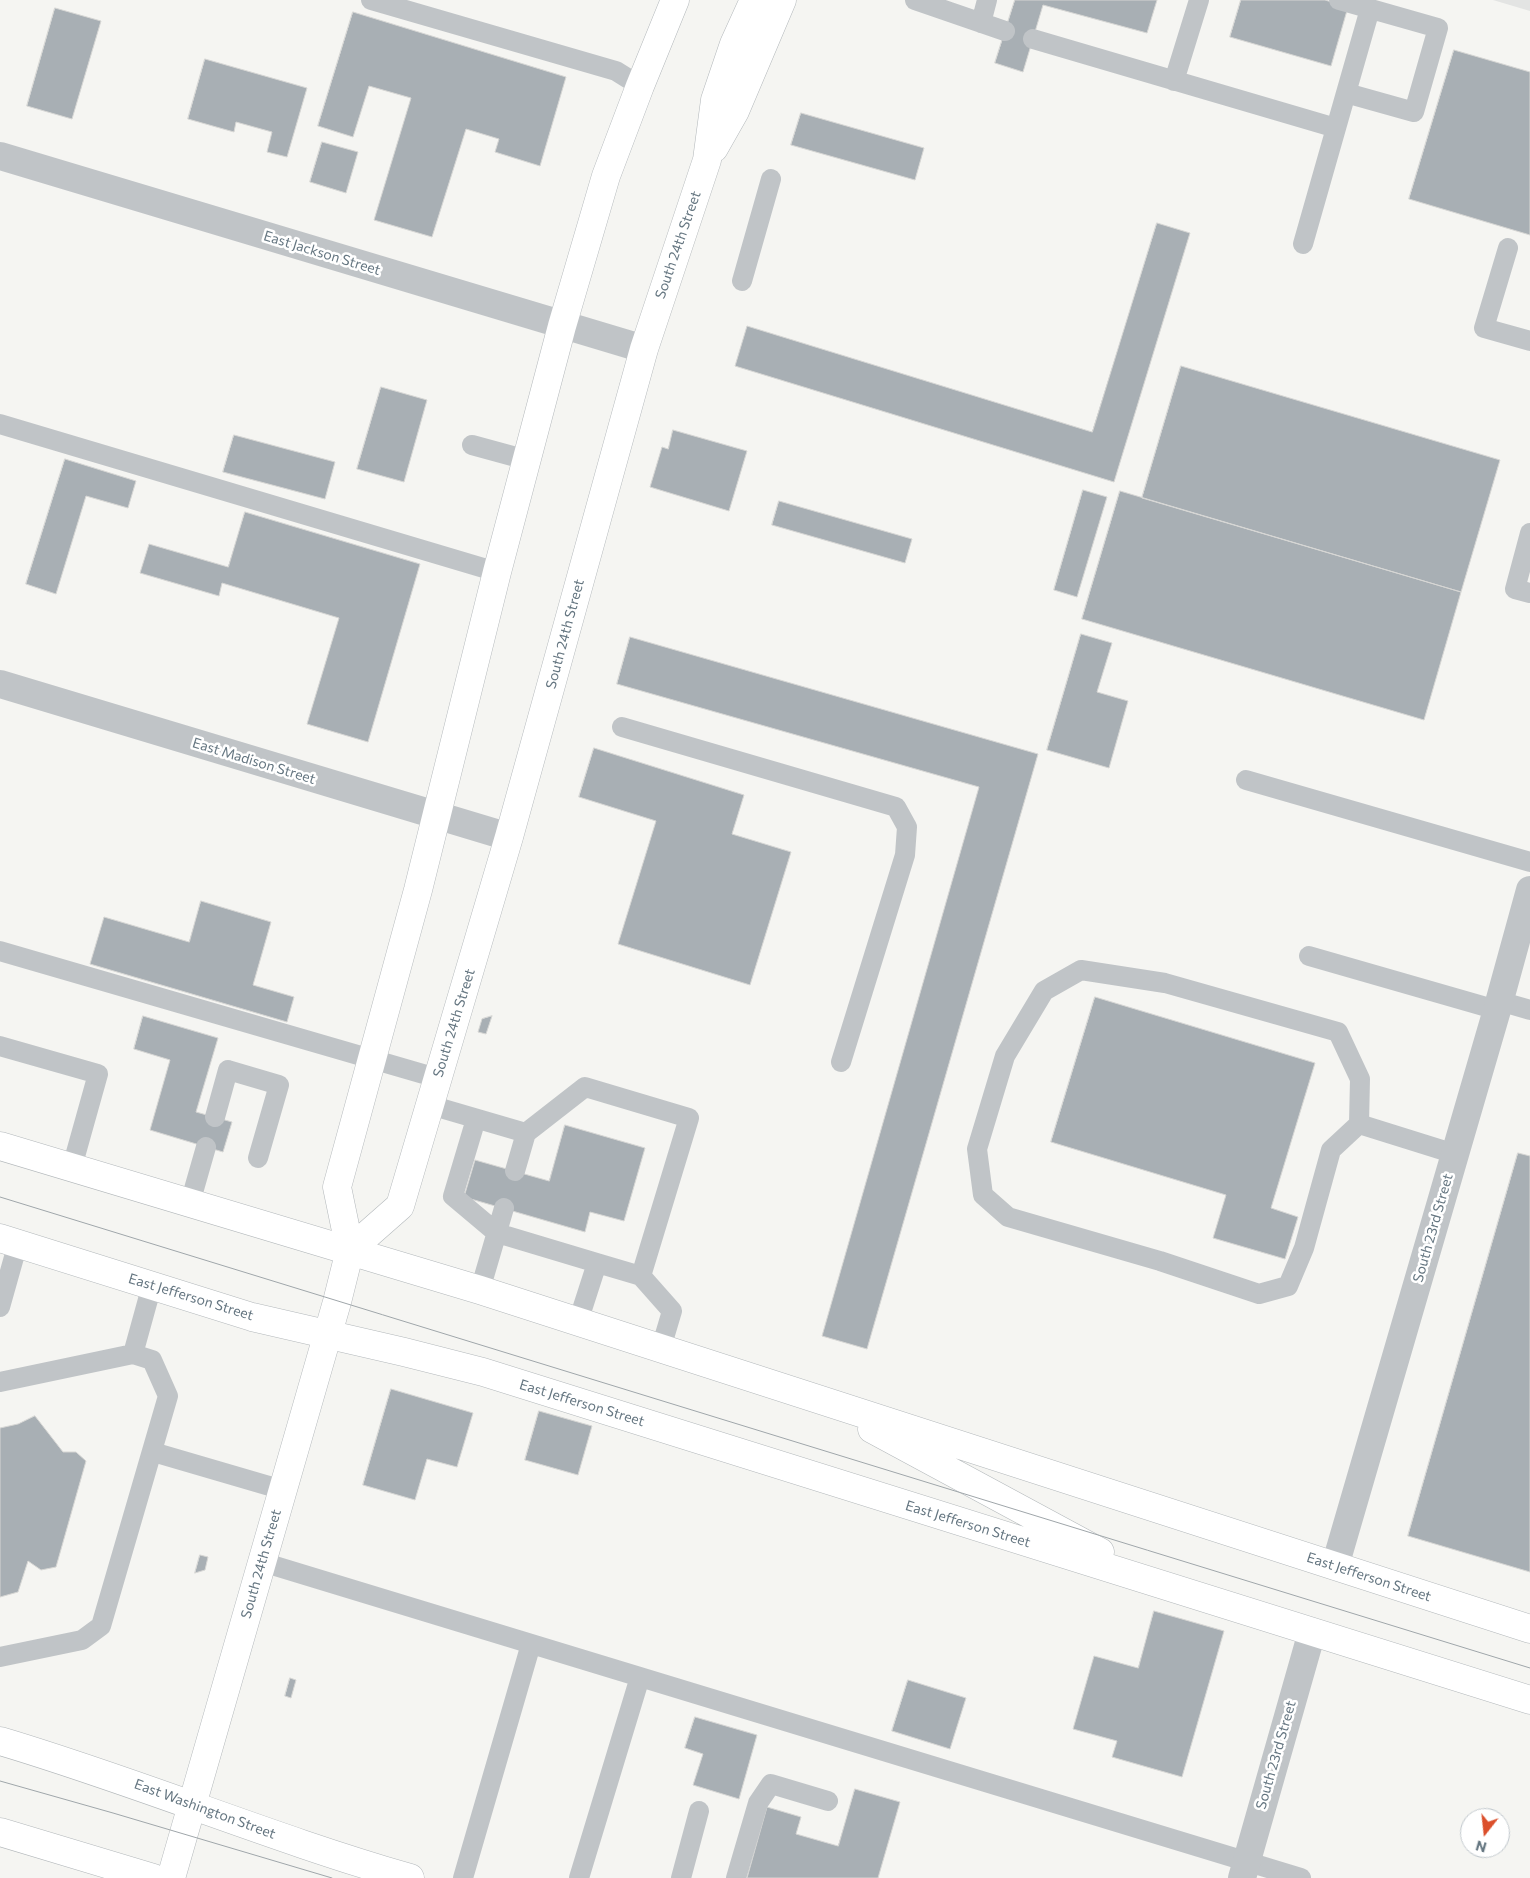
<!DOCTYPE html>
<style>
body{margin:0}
#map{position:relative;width:1530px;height:1878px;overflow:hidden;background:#f5f5f2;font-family:Commissioner,sans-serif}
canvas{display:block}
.north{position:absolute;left:1460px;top:1808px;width:50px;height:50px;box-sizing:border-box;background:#fff;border:1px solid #c1c8cd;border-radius:50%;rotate:196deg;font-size:14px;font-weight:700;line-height:20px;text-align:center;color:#657681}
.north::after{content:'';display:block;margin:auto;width:18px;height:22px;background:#db4f2b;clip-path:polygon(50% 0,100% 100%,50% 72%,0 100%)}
</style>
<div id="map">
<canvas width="1530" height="1878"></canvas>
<div class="north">N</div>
</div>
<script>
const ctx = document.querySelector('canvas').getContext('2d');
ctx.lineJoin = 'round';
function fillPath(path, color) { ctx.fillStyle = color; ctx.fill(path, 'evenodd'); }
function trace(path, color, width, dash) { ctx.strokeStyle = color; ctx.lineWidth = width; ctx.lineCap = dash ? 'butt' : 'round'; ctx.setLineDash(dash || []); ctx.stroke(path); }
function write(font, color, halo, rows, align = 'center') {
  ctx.font = font + ' Commissioner,sans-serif'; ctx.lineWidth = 5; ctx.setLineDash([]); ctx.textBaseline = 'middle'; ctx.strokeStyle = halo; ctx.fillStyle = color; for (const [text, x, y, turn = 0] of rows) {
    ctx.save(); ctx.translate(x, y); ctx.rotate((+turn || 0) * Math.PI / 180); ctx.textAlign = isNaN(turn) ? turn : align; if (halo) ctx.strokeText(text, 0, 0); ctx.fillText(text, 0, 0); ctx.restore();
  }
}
const built = new Path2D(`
 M 1493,0 L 1530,0 L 1530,11 Z`);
const building = new Path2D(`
 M 1015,0 L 1157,0 L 1147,33 L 1043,5 L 1023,72 L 995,63 Z
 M 1241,0 L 1325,0 L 1348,7 L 1331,66 L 1230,37 Z
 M 55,8 L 101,21 L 72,119 L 27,106 Z
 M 353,12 L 566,77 L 540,166 L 495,152 L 499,139 L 466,129 L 432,237 L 374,220 L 411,98 L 369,86 L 353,137 L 318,126 Z
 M 1454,50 L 1530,72 L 1530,235 L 1409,199 Z
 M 205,59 L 307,88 L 287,157 L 267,152 L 272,132 L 236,122 L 234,132 L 188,119 Z
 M 801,113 L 924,148 L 915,180 L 791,145 Z
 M 322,142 L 358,152 L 346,193 L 310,182 Z
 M 1157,223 L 1190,233 L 1114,482 L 735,366 L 747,326 L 1092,432 Z
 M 1181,366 L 1500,460 L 1461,592 L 1142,498 Z
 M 381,387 L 427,400 L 404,482 L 357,469 Z
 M 673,430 L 747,451 L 729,511 L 650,487 L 662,447 L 668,449 Z
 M 234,435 L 335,462 L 325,499 L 223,472 Z
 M 65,459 L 136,481 L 128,508 L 86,496 L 56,594 L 26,584 Z
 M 1083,490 L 1107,497 L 1077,597 L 1054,590 Z
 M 1120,491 L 1461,592 L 1424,720 L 1082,619 Z
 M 779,501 L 912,539 L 905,563 L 772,525 Z
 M 245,512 L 420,564 L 368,742 L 307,724 L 339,618 L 222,583 L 219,596 L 140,573 L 149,544 L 228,567 Z
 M 1081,634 L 1112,643 L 1097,692 L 1128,701 L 1109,768 L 1047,750 Z
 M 630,637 L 1038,754 L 867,1349 L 822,1336 L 979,787 L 617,684 Z
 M 594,748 L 744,795 L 732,834 L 791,852 L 750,985 L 618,944 L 656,821 L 579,797 Z
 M 201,901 L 271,922 L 253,985 L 294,997 L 287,1022 L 90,964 L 104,917 L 189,942 Z
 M 1095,997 L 1315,1063 L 1271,1208 L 1298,1217 L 1285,1259 L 1213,1238 L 1226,1195 L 1051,1142 Z
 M 143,1016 L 218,1038 L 196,1112 L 232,1122 L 223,1152 L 150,1130 L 170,1060 L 134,1049 Z
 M 492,1016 L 486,1034 L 478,1032 L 482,1019 Z
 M 565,1125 L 645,1148 L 624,1221 L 590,1212 L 585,1232 L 464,1197 L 475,1160 L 549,1181 Z
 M 1518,1153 L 1530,1156 L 1530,1572 L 1408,1536 Z
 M 391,1389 L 473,1413 L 457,1467 L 427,1459 L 415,1500 L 363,1485 Z
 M 539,1411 L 592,1426 L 578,1475 L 525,1460 Z
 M 35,1416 L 63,1452 L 76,1452 L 86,1461 L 56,1567 L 41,1570 L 28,1561 L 18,1592 L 0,1597 L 0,1428 L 18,1424 Z
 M 200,1555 L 208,1557 L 205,1570 L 195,1573 Z
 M 1154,1611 L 1224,1631 L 1182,1777 L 1112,1757 L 1117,1741 L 1073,1729 L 1094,1656 L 1138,1668 Z
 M 290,1678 L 296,1680 L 291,1698 L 285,1696 Z
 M 908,1680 L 966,1698 L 950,1749 L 892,1731 Z
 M 695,1717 L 757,1735 L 739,1799 L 693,1785 L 703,1754 L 685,1748 Z
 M 855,1789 L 900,1802 L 878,1878 L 747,1878 L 767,1807 L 801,1817 L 796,1834 L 838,1846 Z`);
const service = new Path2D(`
 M 371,0 L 616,71 L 640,86
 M 915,0 L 1005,31
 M 1339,0 L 1438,28 L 1414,112 L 1346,93 L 1370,9
 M 981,23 L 987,0
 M 1033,39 L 1336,128
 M 1174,81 L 1199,0
 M 1303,244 L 1346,93
 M 1508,248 L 1484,328 L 1530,341
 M 742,281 L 771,179
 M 0,424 L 497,572
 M 472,445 L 527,460
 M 1530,533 L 1515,589 L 1530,593
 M 622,727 L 896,807 L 907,827 L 905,855 L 841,1062
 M 1246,780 L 1530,862
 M 0,951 L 437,1078
 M 1309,956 L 1497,1010
 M 1499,1001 L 1530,1010
 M 0,1046 L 98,1074 L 72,1167
 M 430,1105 L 526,1133
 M 215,1117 L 228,1070 L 279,1085 L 258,1158
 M 476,1119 L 453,1196 L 497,1233 L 597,1263
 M 1359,1124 L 1360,1079 L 1338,1032 L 1165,983 L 1081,970 L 1044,991 L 1005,1056 L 977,1149 L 983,1195 L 1008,1217 L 1160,1261 L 1259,1294 L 1288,1286 L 1304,1248 L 1331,1150 L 1359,1124 L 1455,1154
 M 515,1171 L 526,1133 L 585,1087 L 689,1118 L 641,1276 L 672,1311 L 661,1348
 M 190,1203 L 206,1147
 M 480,1290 L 504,1208
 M 0,1307 L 18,1243
 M 578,1322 L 597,1263 L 641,1276
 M 133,1354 L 152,1285
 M 0,1382 L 133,1354 L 152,1360 L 168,1396 L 101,1626 L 82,1640 L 0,1657
 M 153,1452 L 283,1490
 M 262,1562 L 1301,1878
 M 463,1878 L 531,1644
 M 579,1878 L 640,1677
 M 681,1878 L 699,1811
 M 736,1878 L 758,1803 L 771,1784 L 828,1801`);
const minor = new Path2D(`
 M 0,156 L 644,349
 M 0,684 L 509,837
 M 1335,1566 L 1497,1010 L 1530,890
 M 1242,1878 L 1312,1632`);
const secondary = new Path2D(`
 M 714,148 L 735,111 L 782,0
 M 350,1250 L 400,1206 L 509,837 L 644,349 L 707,160 L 715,100 L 734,44 L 754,0
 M 171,1878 L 337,1302 L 350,1250 L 337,1187 L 418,890 L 497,572 L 562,326 L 606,176 L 640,86 L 675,0`);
const primary = new Path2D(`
 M 0,1146 L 480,1290 L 1530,1629
 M 0,1238 L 252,1317 L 404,1352 L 483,1372 L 1530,1700
 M 872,1429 L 1100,1552
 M 0,1741 C 138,1782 271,1838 410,1878
 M 0,1832 L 153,1878`);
const tram = new Path2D(`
 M 0,1197 L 1530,1668
 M 0,1781 L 113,1813 L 332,1878`);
const streetNames = [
 ["South 24th Street",678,245,-71],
 ["East Jackson Street",322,253,17],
 ["South 24th Street",565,634,-75],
 ["East Madison Street",254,761,17],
 ["South 24th Street",454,1023,-73],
 ["South 23rd Street",1433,1228,-74],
 ["East Jefferson Street",191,1297,17],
 ["East Jefferson Street",582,1403,17],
 ["East Jefferson Street",968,1524,17],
 ["South 24th Street",261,1564,-74],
 ["East Jefferson Street",1369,1577,18],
 ["South 23rd Street",1276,1755,-74],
 ["East Washington Street",205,1809,20]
];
fillPath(built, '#e3e4e3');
fillPath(building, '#a8afb4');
trace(building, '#d6d6d4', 1);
trace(secondary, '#b3b8bb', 29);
trace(primary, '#b3b8bb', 29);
trace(service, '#c0c4c7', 20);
trace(minor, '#c0c4c7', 28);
trace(secondary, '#fff', 28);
trace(primary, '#fff', 28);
trace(tram, '#9fa6aa', 1);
write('14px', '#657681', '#fff', streetNames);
</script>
